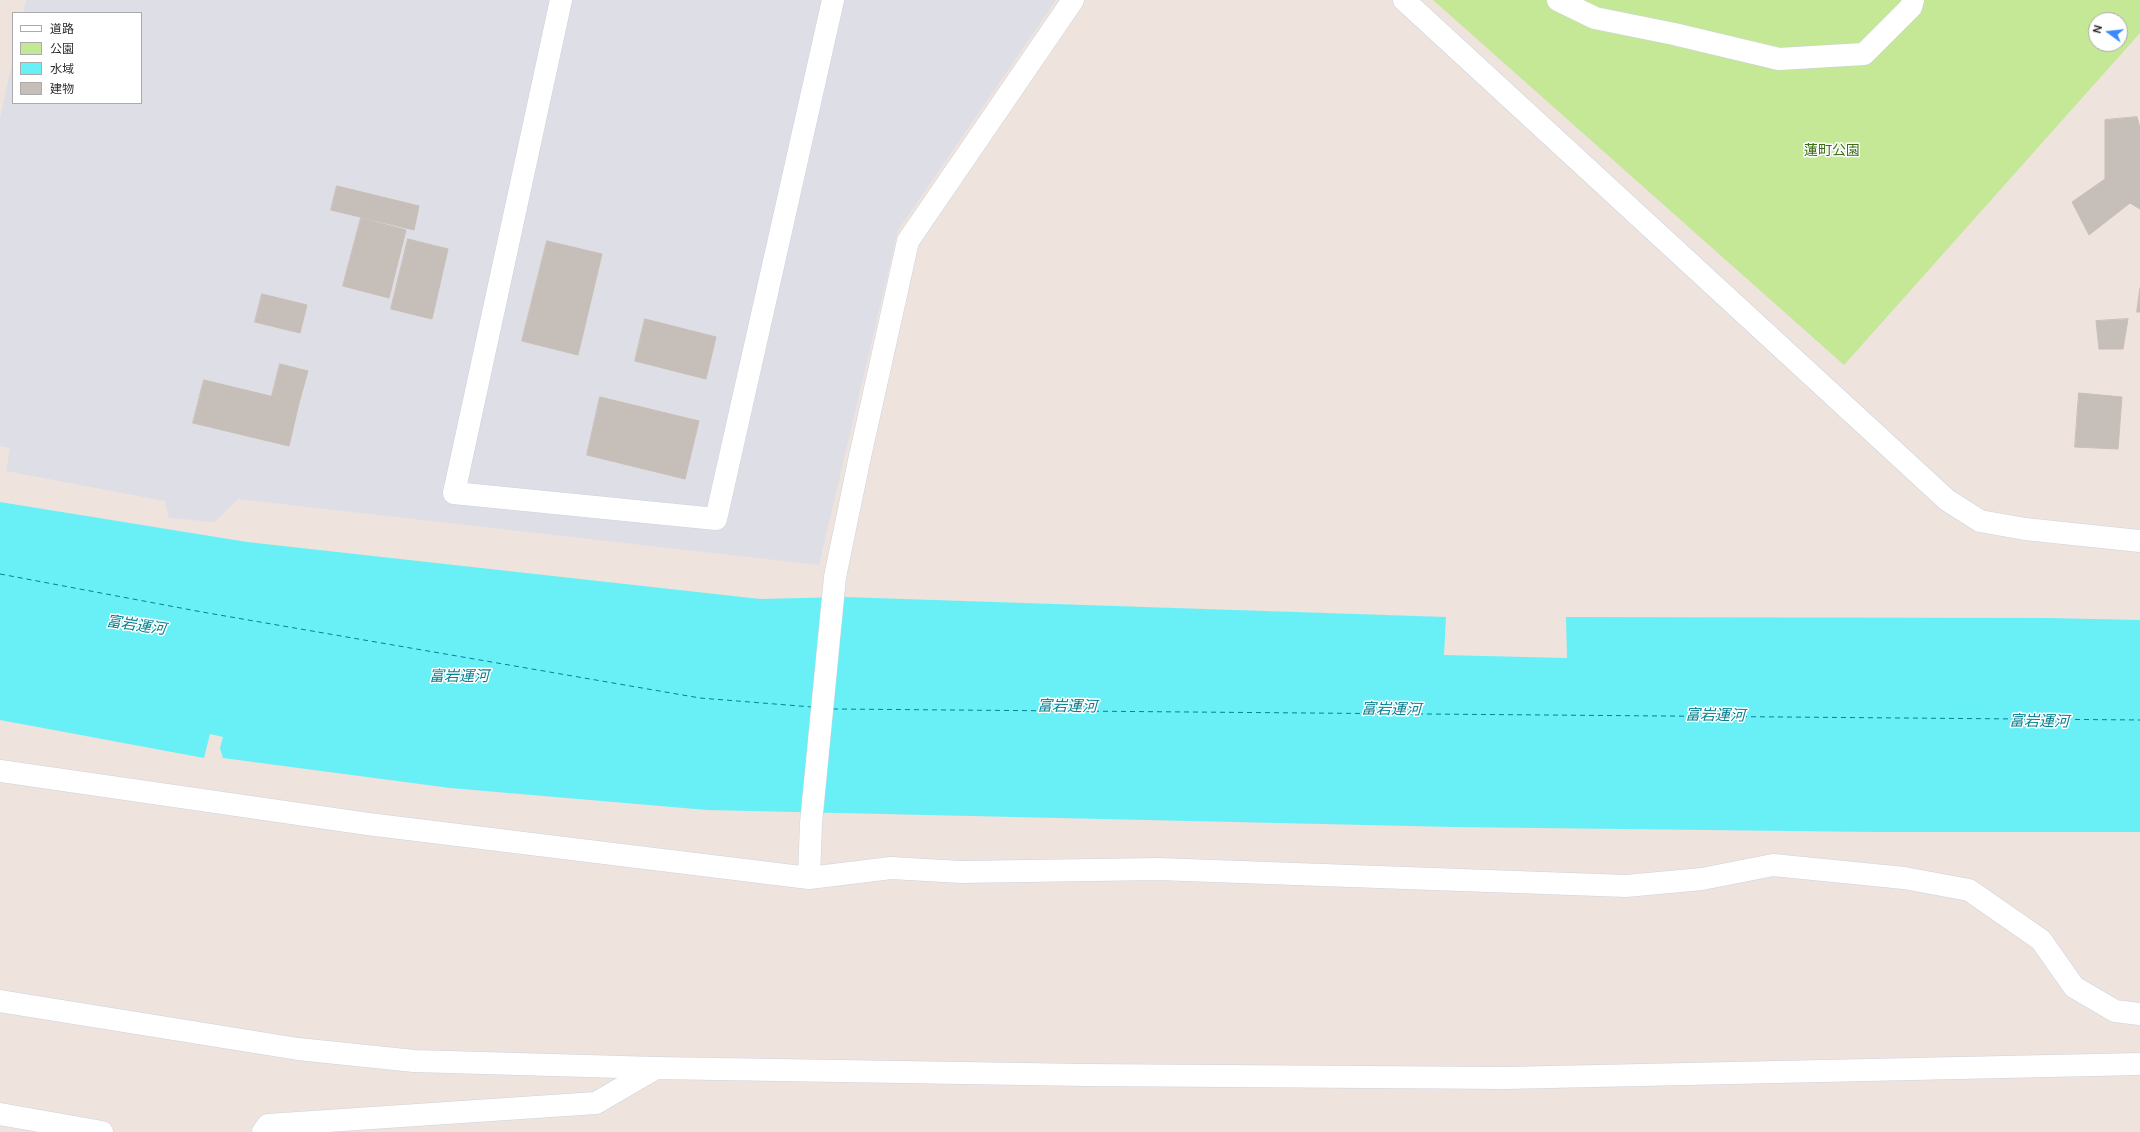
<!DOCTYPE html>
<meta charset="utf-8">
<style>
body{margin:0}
#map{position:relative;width:2140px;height:1132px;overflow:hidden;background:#eee3dd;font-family:"DM Sans","Noto Sans JP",sans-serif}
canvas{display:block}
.legend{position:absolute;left:12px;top:12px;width:130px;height:92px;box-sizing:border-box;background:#fff;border:1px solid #ababab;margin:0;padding:5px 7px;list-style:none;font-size:12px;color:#2c2c2c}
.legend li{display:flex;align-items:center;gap:8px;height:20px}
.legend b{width:20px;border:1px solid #ababab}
.north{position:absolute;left:2088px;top:12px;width:40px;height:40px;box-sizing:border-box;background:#fff;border:1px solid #ababab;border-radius:50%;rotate:285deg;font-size:11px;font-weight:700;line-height:16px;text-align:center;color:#2c2c2c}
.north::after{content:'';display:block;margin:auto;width:14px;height:18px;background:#398aff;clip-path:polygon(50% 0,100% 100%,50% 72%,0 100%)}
</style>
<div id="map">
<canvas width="2140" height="1132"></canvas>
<ul class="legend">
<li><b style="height:5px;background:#fff"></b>道路</li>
<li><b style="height:11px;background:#c4e896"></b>公園</li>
<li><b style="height:11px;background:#69f0f7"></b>水域</li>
<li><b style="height:11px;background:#c6beb8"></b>建物</li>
</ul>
<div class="north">N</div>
</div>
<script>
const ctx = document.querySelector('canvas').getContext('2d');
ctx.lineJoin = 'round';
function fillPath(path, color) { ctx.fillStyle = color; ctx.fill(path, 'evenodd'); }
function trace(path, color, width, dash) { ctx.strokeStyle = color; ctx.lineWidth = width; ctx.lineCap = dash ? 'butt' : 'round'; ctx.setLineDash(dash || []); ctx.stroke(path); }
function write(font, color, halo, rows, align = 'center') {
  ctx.font = font + ' "DM Sans","Noto Sans JP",sans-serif'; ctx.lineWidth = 3; ctx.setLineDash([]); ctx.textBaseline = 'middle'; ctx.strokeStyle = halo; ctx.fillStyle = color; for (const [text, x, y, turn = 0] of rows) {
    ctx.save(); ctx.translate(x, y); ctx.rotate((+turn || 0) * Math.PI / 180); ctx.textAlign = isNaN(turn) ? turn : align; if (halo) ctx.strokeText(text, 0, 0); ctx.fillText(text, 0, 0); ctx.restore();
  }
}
const industrial = new Path2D(`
 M 26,0 L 1056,0 L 898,230 L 819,565 L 238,499 L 215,522 L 169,518 L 165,501 L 6,471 L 10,448 L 0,446 L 0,118 L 13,58 L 13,103 L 141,103 L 141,13 L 23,13 Z`);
const green = new Path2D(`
 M 1433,0 L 2140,0 L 2140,33 L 1844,365 ZM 2096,20 L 2120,20 L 2120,44 L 2096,44 Z`);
const water = new Path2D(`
 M 0,502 L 247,542 L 760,599 L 844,597 L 1446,617 L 1444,655 L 1567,658 L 1566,617 L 2048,618 L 2140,620 L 2140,832 L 1874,832 L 1454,827 L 707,810 L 450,788 L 223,758 L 220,748 L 223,737 L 210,734 L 204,758 L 0,720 Z`);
const ferry = new Path2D(`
 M 0,574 L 202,612 L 700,698 L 812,707
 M 833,709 L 2140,720`);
const building = new Path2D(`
 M 2137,117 L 2140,128 L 2140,209 L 2130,203 L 2089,235 L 2072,202 L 2105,179 L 2105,120 Z
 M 337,186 L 419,206 L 414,230 L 331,210 Z
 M 361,218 L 406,230 L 389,298 L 343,286 Z
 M 408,239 L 448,249 L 432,319 L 391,309 Z
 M 547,241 L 602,254 L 578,355 L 522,341 Z
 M 2140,288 L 2140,312 L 2137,312 Z
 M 262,294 L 307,305 L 300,333 L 255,322 Z
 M 645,319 L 716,337 L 706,379 L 635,361 Z
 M 2128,319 L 2123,349 L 2099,349 L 2096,321 Z
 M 280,364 L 308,371 L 299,403 L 272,396 Z
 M 204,380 L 299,403 L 289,446 L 193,423 Z
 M 2079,393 L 2122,397 L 2118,449 L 2075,447 Z
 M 600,397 L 699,421 L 685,479 L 587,455 Z`);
const minor = new Path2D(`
 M 561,0 L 454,493 L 716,519 L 833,0
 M 1404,0 L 1947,500 L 1980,521 L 2025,529 L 2140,541
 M 1558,0 L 1595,18 L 1674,34 L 1779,59 L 1864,54 L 1911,7 L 1913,0
 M 0,771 L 368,824 L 809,878 L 891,868 L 961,872 L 1158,869 L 1626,886 L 1702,879 L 1773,865 L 1904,878 L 1969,890 L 2041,940 L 2074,987 L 2115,1011 L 2140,1014
 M 809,878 L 811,823 L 835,577 L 859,461 L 908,241 L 1073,0
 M 0,1001 L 298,1049 L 414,1061 L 656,1068 L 1085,1075 L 1505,1078 L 2140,1064
 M 0,1114 L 102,1132
 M 263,1132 L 268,1125 L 596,1103 L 656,1068`);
const parkNames = [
 ["蓮町公園",1832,151]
];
const waterNames = [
 ["富岩運河",136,626,8],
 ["富岩運河",459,677],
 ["富岩運河",1067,707,1],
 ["富岩運河",1391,710,1],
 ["富岩運河",1715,716,1],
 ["富岩運河",2039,722,1]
];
fillPath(industrial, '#dedee6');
fillPath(green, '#c4e896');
fillPath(water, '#69f0f7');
trace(ferry, '#078090', 1, [5, 4]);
fillPath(building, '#c6beb8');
trace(building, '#cabfb6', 1);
trace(minor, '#cbd3de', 23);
trace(minor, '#fff', 22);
write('14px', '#3c6e16', '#fff', parkNames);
write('italic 15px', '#078090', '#fff', waterNames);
</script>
